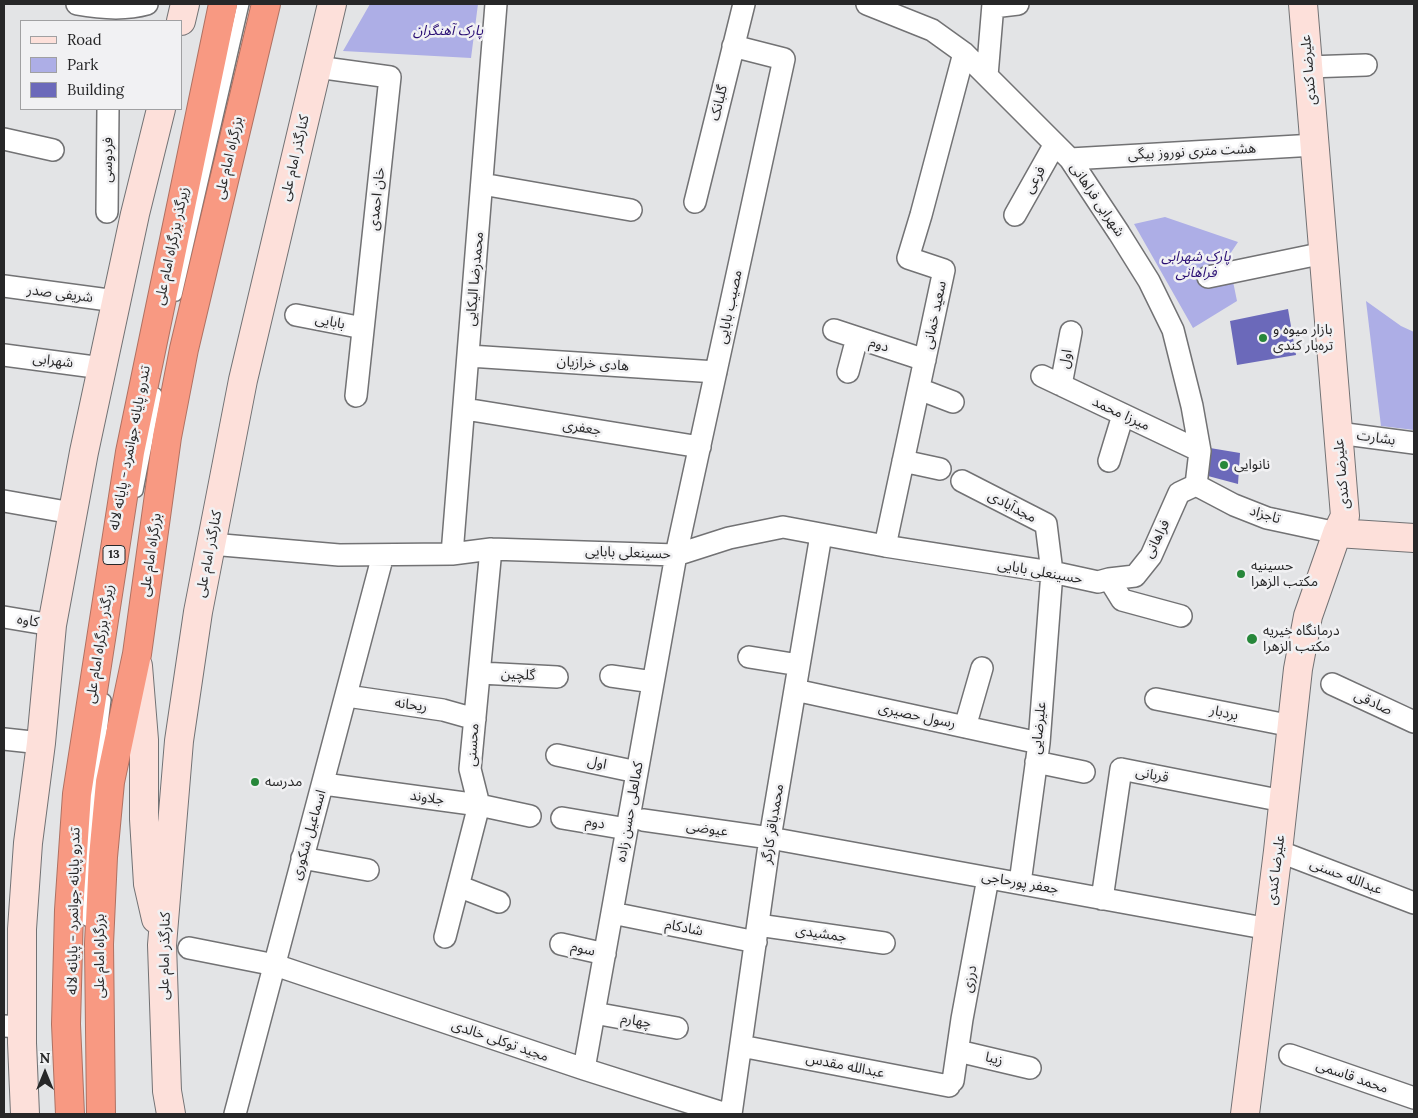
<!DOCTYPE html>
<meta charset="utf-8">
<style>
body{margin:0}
#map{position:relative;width:1418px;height:1118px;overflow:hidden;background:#e3e4e6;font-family:Lora,serif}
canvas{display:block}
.frame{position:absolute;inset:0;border:5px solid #272728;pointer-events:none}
.legend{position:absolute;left:20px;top:20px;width:162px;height:90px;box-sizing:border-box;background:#f1f1f3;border:1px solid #a0a0a2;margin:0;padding:6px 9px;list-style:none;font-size:15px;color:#272728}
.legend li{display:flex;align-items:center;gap:10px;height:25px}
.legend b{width:25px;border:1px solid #a0a0a2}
.north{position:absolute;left:20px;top:1048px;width:50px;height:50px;-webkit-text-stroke:4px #f1f1f3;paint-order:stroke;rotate:0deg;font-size:14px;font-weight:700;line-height:20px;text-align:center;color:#272728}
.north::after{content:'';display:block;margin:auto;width:18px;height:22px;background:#272728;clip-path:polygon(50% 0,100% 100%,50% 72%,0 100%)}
</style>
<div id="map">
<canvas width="1418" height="1118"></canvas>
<div class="frame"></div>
<ul class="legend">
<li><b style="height:6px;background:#fde0da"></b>Road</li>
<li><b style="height:14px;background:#adaee6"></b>Park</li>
<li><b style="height:14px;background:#6b69ba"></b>Building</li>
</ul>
<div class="north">N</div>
</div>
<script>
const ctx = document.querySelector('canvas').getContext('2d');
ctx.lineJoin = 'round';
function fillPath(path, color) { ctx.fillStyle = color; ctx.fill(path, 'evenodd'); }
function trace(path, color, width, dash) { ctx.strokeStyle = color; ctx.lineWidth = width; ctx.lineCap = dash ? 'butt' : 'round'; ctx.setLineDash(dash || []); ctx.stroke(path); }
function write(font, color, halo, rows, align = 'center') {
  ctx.font = font + ' Lora,"Noto Sans Arabic",serif'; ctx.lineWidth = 5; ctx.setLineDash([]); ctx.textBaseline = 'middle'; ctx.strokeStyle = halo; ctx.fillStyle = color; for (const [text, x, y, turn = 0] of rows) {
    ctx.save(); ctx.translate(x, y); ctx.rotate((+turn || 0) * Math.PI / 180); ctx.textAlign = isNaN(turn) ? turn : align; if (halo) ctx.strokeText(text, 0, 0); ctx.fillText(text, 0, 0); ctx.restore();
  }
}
const green = new Path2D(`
 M 370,4 L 478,4 L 471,58 L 343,51 Z
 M 1165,217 L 1238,242 L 1228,257 L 1237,301 L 1193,328 L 1134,224 Z
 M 1366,301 L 1401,326 L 1414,332 L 1414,430 L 1381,426 Z`);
const building = new Path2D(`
 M 1288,309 L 1296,355 L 1237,365 L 1230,321 Z
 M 1210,448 L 1240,453 L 1238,484 L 1208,476 Z`);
const lane = new Path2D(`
 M 176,295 L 243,4
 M 137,491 L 156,394
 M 87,920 L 87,845 L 105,700`);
const street = new Path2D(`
 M 77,4 C 99,8 126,10 147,4
 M 867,4 L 932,30 L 964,53 L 1070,159 L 1119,233 L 1149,281 L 1173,330 L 1192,406 L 1200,451 L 1196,485
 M 993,7 L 1018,4
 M 317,67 L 390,77 L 356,396
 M 1308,67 L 1366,65
 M 987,76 L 993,4
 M 4,139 L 53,150
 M 1070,159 L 1315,145
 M 482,184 L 631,210
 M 695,202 L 744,4
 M 107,212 L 108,109
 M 1015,215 L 1055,144
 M 1208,277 L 1324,253
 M 4,286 L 116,301
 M 296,315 L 363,328
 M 834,330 L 925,360
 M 4,355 L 102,368
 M 469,356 L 716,372
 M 848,372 L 857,338
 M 1042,376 L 1200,451
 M 1061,385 L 1071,332
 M 919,389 L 953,402
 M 465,409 L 700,447
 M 1338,433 L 1414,443
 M 903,461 L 940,469
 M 1109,461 L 1123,415
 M 962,481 L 1046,524 L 1052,572 L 1039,743 L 1020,883
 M 1196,485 L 1234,505 L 1267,518 L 1337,533
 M 4,501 L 72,513
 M 211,544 L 339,555 L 452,554 L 491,549 L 676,555 L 729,538 L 783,527 L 885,546 L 1052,572 L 1098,582 L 1109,579 L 1135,576 L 1151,556 L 1179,493 L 1196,485
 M 885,546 L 944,270 L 908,258 L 921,215 L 964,53
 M 452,554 L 496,4
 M 1109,579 L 1122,600 L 1181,616
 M 4,617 L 52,625
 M 749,657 L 799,665
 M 480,673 L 557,677
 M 611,676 L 653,682
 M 1332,684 L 1414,722
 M 795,690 L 1039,743
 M 347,696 L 443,710 L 475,719
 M 1156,699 L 1292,726
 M 965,727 L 982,668
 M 4,739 L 41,743
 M 557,755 L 637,772
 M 1036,762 L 1084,772
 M 324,784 L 479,805 L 530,816
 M 562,818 L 627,829
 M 643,820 L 770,838 L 1269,929
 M 1278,851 L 1414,903
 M 302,858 L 368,870
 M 458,886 L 499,902
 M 1102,899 L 1121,769 L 1283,801
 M 612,913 L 756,942
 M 758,925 L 884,943
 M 445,937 L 479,805 L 470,769 L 491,549
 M 561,944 L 605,954
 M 189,948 L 275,965 L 584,1069 L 726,1114
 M 594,1013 L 677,1028
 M 4,1026 L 22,1027
 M 741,1046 L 949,1086
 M 958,1051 L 1030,1068
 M 1290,1055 L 1414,1098
 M 584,1069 L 676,555 L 784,59 L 733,46
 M 953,1081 L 962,1019 L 988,878
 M 235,1114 L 383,555
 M 731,1114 L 770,838 L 821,535`);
const secondary = new Path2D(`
 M 181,21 L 185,4
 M 1337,533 L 1414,538
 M 138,666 L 144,740 L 144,819 L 148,884 L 156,919
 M 25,1114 L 22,1043 L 22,929 L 28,843 L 41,743 L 52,625 L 84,452 L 135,214 L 161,109
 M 171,1114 L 167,1091 L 162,945 L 179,741 L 198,612 L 243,380 L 332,4
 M 1245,1114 L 1278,851 L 1298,669 L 1308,616 L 1337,533 L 1345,516 L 1303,4`);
const highway = new Path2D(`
 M 70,1114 L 66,1024 L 69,910 L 77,794 L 130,452 L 223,4
 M 101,1114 L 99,944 L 103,857 L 110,782 L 137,654 L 167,437 L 184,349 L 266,4`);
const markers = [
 [1263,338,5,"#27873a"],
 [1224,465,5,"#27873a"],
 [1241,574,5,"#27873a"],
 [1252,639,6,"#27873a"],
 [255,782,5,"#27873a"]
];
const shields = [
 [114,555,22]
];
const shieldNames = [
 ["13",114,555]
];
const parkNames = [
 ["پارک آهنگران",448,31],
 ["پارک شهرابی",1196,257],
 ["فراهانی",1196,273]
];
const streetNames = [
 ["علیرضا کندی",1309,70,-95],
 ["گلبانک",719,103,-76],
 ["هشت متری نوروز بیگی",1192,152,-3],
 ["بزرگراه امام علی",229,158,-77],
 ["کنارگذر امام علی",295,158,-77],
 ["فردوسی",108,160,-89],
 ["فرعی",1035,180,-60],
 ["خان احمدی",377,199,-84],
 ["شهرابی فراهانی",1097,200,56],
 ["زیرگذر بزرگراه امام علی",172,246,-78],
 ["محمدرضا الیکایی",475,279,-85],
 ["شریفی صدر",60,294,7],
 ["مصیب بابایی",730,307,-78],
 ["سعید خمانی",935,315,-78],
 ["بابایی",330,322,11],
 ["دوم",879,345,18],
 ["اول",1066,359,-80],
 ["شهرابی",53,361,7],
 ["هادی خرازیان",593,364,4],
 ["میرزا محمد",1121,414,25],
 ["جعفری",582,428,9],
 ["بشارت",1376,438,8],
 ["تندرو پایانه جوانمرد - پایانه لاله",130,448,-79],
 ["علیرضا کندی",1342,474,-95],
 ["مجدآبادی",1012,507,28],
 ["تاجزاد",1265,515,17],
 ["فراهانی",1157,539,-63],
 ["حسینعلی بابایی",628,553,2],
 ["کنارگذر امام علی",209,554,-79],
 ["بزرگراه امام علی",151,555,-82],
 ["حسینعلی بابایی",1040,572,10],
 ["کاوه",28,621,9],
 ["زیرگذر بزرگراه امام علی",100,644,-81],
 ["گلچین",518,675,3],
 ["صادقی",1373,703,25],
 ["ریحانه",411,705,8],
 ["بردبار",1224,713,12],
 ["رسول حصیری",917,716,12],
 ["علیرضایی",1039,728,-84],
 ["محسنی",473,745,-86],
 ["اول",597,763,12],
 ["قربانی",1152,775,11],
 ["جلاوند",427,798,8],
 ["کمالعلی حسن زاده",630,812,-80],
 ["دوم",595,823,9],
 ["محمدباقر کارگر",773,824,-81],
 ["عیوضی",707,829,8],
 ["اسماعیل شکوری",309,835,-74],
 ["علیرضا کندی",1276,870,-83],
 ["عبدالله حسنی",1346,877,21],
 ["جعفر پورحاجی",1020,883,10],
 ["تندرو پایانه جوانمرد - پایانه لاله",74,911,-89],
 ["شادکام",684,928,11],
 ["جمشیدی",821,934,8],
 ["سوم",583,949,13],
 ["بزرگراه امام علی",100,956,-90],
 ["کنارگذر امام علی",165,956,-89],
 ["درزی",970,979,-80],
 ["چهارم",636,1021,10],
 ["مجید توکلی خالدی",500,1041,19],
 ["زیبا",994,1059,13],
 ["عبدالله مقدس",845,1066,11],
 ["محمد قاسمی",1352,1077,19]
];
const poiNames = [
 ["بازار میوه و",1273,330],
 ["تره‌بار کندی",1273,346],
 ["نانوایی",1234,465],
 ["حسینیه",1251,566],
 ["مکتب الزهرا",1251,582],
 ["درمانگاه خیریه",1263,631],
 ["مکتب الزهرا",1263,647],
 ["مدرسه",265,782]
];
fillPath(green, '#adaee6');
fillPath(building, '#6b69ba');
trace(lane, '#727274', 14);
trace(street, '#727274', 24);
trace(secondary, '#727274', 30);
trace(highway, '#af7162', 30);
trace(lane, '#fff', 11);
trace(street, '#fff', 21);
trace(secondary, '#fde0da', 28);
trace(highway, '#f89982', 28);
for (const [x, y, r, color] of markers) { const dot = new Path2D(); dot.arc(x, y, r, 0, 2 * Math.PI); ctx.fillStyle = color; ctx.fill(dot); trace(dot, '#f1f1f3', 2); }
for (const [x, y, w] of shields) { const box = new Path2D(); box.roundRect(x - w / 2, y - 9.5, w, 19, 4); ctx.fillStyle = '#f1f1f3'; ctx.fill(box); trace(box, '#272728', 1); }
write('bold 12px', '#272728', null, shieldNames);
write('italic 14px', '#2a0f74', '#f1f1f3', parkNames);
write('14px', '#272728', '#f1f1f3', streetNames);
write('14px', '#272728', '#f1f1f3', poiNames, 'left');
</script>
